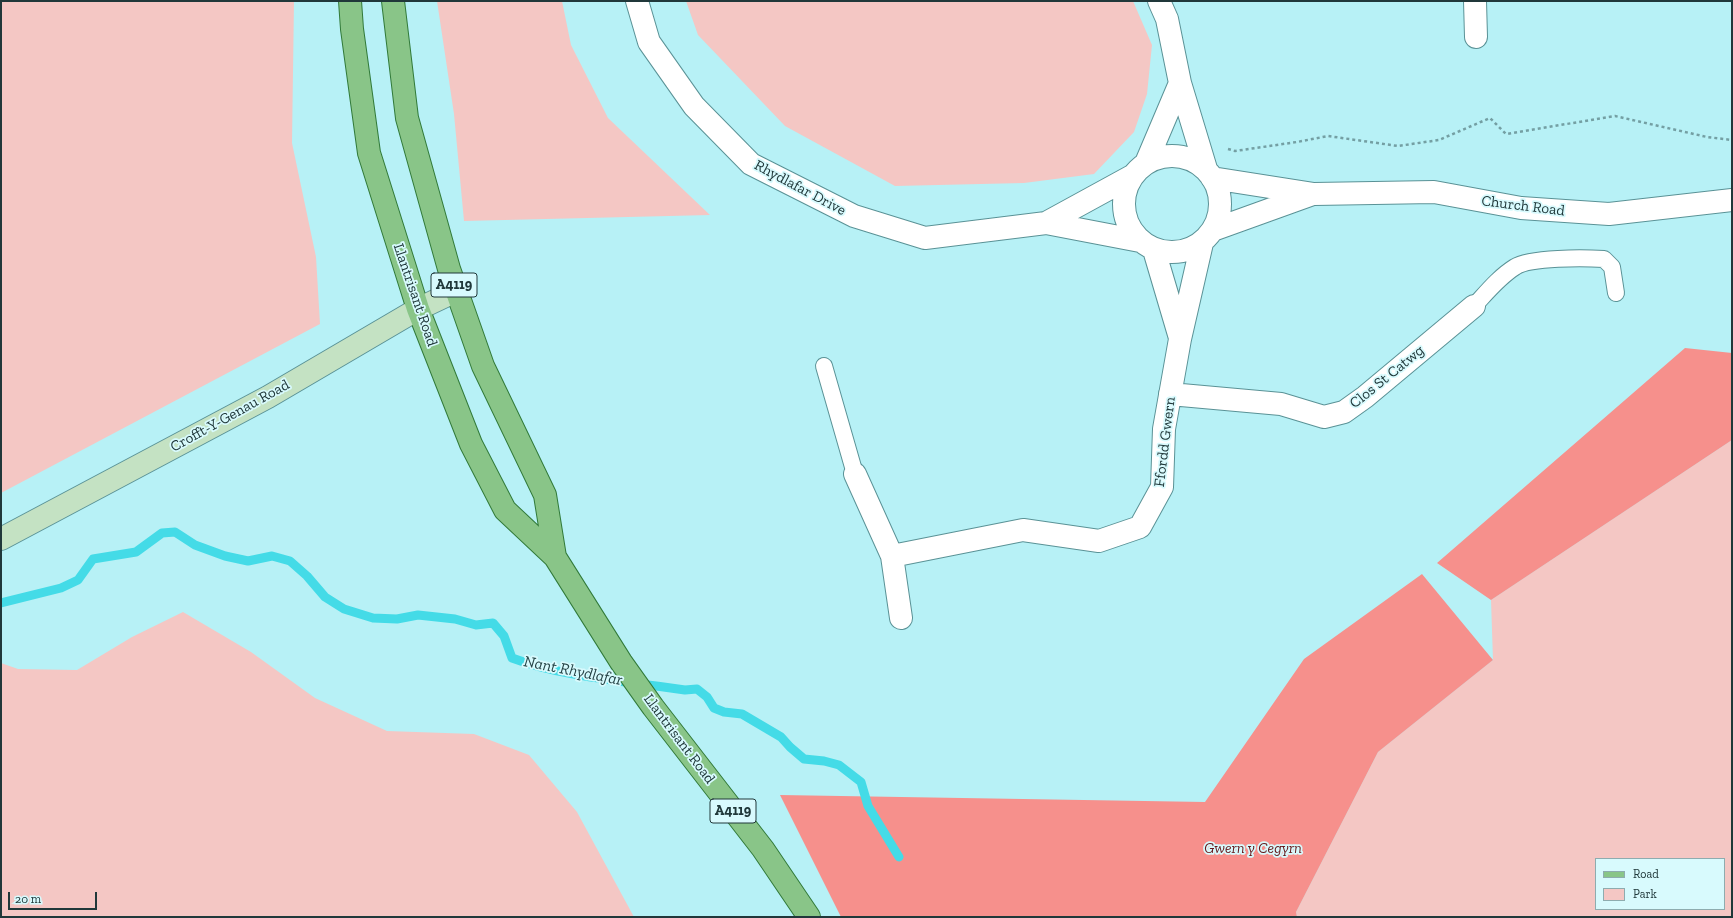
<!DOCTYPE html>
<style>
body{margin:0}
#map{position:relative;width:1733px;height:918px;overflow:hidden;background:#b7f1f6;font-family:"Zilla Slab",serif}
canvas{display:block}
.frame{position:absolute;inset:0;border:2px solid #20383a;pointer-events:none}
.legend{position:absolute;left:1595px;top:858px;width:130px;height:52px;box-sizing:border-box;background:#d8fafd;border:1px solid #8eacaf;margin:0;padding:5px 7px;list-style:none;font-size:12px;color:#20383a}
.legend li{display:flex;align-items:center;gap:8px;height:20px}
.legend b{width:20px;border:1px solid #8eacaf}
.scale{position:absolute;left:8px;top:892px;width:89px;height:18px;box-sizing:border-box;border:2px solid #20383a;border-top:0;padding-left:5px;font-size:12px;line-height:14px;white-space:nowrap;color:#20383a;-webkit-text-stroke:3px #d8fafd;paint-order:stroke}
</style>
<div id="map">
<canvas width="1733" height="918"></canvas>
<div class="frame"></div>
<ul class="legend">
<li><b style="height:5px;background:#89c588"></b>Road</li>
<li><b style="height:11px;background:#f4c7c4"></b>Park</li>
</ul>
<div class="scale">20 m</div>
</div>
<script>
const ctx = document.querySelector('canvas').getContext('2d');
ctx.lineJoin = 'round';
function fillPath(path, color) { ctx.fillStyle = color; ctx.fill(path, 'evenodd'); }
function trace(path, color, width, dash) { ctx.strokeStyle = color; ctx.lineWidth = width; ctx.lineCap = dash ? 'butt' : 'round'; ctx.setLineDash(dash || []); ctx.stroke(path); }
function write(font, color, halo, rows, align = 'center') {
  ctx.font = font + ' "Zilla Slab",serif'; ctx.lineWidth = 3.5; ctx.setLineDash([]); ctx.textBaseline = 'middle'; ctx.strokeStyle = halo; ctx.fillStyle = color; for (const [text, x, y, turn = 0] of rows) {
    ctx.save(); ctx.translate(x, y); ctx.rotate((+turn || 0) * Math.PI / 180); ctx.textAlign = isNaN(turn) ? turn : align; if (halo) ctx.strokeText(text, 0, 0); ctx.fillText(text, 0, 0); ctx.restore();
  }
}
const green = new Path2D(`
 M 1,1 L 294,1 L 292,143 L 316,257 L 320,324 L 1,493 Z
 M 437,1 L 562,1 L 571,45 L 608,118 L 710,215 L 464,221 L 454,114 Z
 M 686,1 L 1133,1 L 1152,45 L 1147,94 L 1134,132 L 1094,174 L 1024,183 L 895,186 L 785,126 L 698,35 Z
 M 1732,440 L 1732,917 L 1297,917 L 1296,912 L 1378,752 L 1493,660 L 1491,600 ZM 1596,859 L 1724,859 L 1724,909 L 1596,909 Z
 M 183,612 L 251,652 L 315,698 L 387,731 L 474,734 L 529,755 L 577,812 L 634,917 L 1,917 L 1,663 L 18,669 L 77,670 L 132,637 Z`);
const forest = new Path2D(`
 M 1685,348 L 1732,353 L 1732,440 L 1491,600 L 1437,563 Z
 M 1422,574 L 1493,660 L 1378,752 L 1296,912 L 1297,917 L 841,917 L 780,795 L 1205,802 L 1304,659 Z`);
const stream = new Path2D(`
 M 1,603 L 61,588 L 78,580 L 93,559 L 136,552 L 162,533 L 175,532 L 195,545 L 225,556 L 248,561 L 272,556 L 290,561 L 307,576 L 325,597 L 344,609 L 373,618 L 397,619 L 418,615 L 455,619 L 476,625 L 493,623 L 504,636 L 512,658 C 562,677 631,682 685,690 L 697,689 L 707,697 L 714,708 L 724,712 L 742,714 L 781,737 L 790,747 L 804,759 L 824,761 L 839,765 L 861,782 L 868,806 L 899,857`);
const path = new Path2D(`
 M 1228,149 L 1235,151 L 1297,142 L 1328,136 L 1398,146 L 1439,140 L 1490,118 L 1506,134 L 1615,116 L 1707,137 L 1732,140`);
const lane = new Path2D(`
 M 1474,306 C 1487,292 1499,277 1515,267 C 1530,257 1585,258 1604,259 L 1612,267 L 1616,293
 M 824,366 L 855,474`);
const street = new Path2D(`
 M 637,1 L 649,42 L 694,106 L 751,164 L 854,216 L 925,238 L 1046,223 L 1140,241
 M 1159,1 L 1167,19 L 1180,83 L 1206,169
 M 1475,1 L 1476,37
 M1124 204a48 48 0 1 1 96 0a48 48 0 1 1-96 0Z
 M 1146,163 L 1180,83
 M 1212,178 L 1314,194 L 1434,192 L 1521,208 L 1609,214 L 1732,200
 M 1046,223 L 1132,176
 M 1213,230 L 1313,194
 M 1154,250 L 1180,338
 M 1170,394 L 1281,404 L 1324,417 L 1344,412 L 1365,397 L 1474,306
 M 855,474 L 892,556 L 901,618
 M 892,556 L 1023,530 L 1099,541 L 1140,527 L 1162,487 L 1164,429 L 1180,339 L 1202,243`);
const secondary = new Path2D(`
 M 1,539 L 268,397 L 418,309 L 456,291`);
const primary = new Path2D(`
 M 350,1 L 352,29 L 369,153 L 418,309 L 471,444 L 505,510 L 555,557 L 621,662 L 653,707 L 763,849 L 809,917
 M 393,1 L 407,118 L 449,269 L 483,366 L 545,495 L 555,557`);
const shields = [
 [454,285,46],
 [733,811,46]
];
const shieldNames = [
 ["A4119",454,285],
 ["A4119",733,811]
];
const streetNames = [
 ["Rhydlafar Drive",800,188,28],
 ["Church Road",1523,206,7],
 ["Llantrisant Road",415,295,71],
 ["Clos St Catwg",1387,377,-39],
 ["Crofft-Y-Genau Road",230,416,-29],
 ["Ffordd Gwern",1165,442,-83],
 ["Llantrisant Road",679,739,53]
];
const parkNames = [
 ["Gwern y Cegyrn",1253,849]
];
const waterNames = [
 ["Nant Rhydlafar",573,671,11]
];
fillPath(green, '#f4c7c4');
fillPath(forest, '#f6908c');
trace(stream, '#44dbe7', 9);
trace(lane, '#5a9296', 18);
trace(street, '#5a9296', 24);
trace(secondary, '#5a9296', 24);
trace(primary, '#317a39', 24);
trace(path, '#749fa3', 2.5, [3, 3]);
trace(lane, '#fff', 16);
trace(street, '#fff', 22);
trace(secondary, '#c4e2c3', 22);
trace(primary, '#89c588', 22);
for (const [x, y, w] of shields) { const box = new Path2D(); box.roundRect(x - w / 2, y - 12, w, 24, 3); ctx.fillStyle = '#d8fafd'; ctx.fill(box); trace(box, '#20383a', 1); }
write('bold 14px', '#20383a', null, shieldNames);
write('15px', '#20383a', '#d8fafd', streetNames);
write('italic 15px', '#65171a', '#d8fafd', parkNames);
write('italic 16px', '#254346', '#d8fafd', waterNames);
</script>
